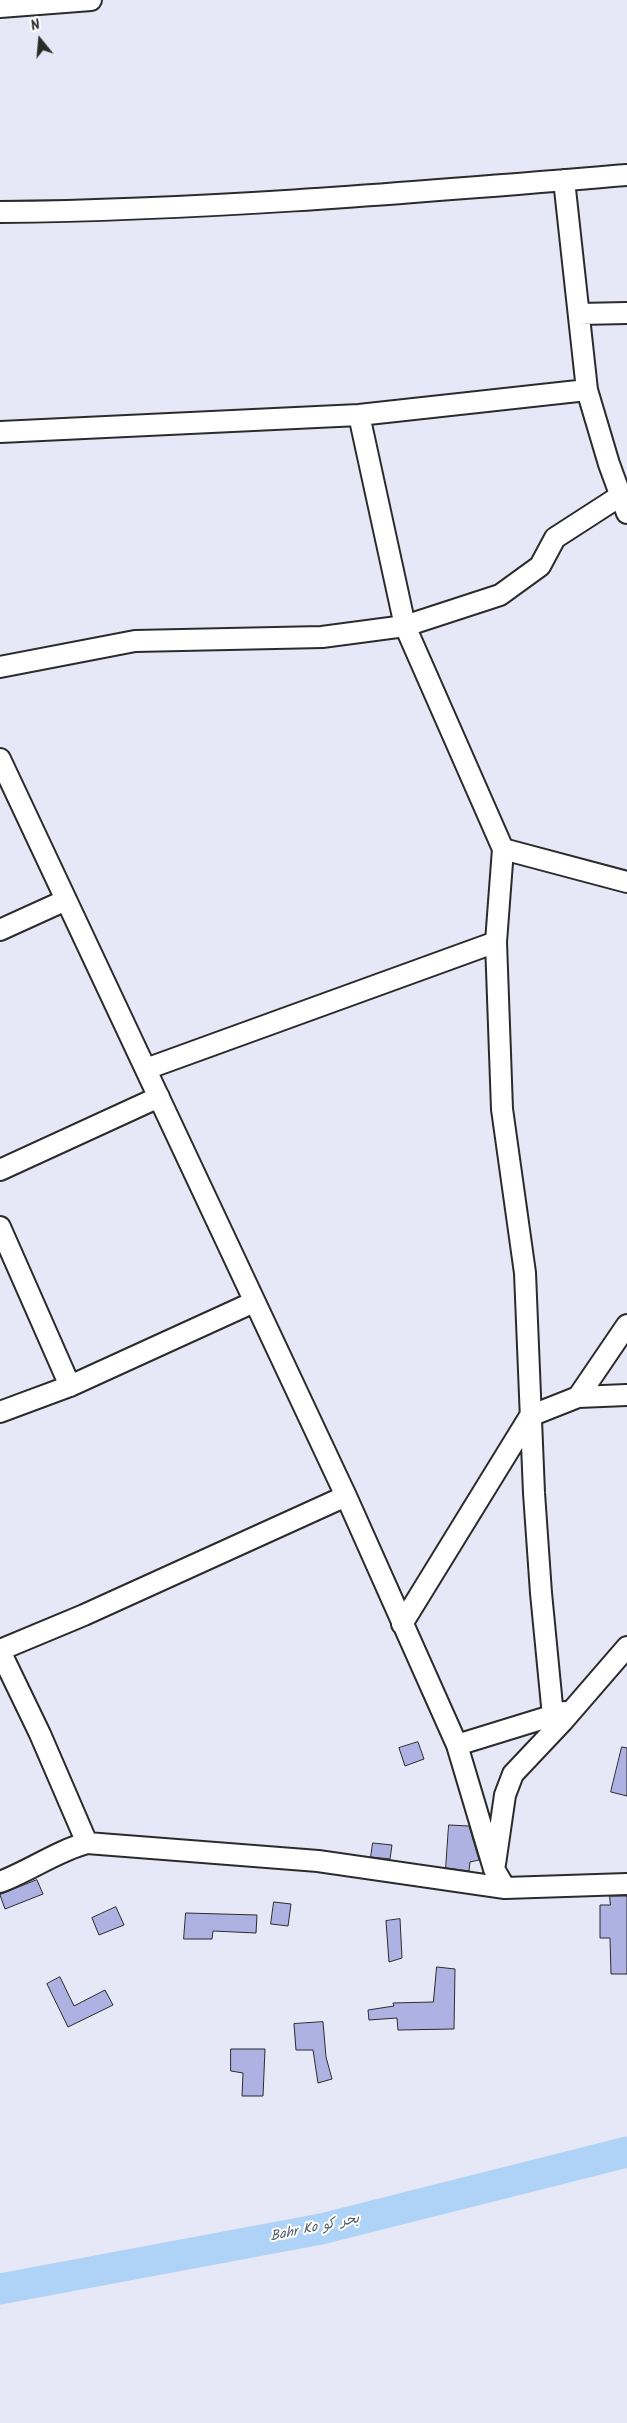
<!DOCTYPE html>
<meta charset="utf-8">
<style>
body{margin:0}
#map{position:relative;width:627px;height:2423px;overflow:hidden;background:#e6e8f7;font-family:Kalam,sans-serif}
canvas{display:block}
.north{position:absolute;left:15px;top:15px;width:50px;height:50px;-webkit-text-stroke:4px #fff;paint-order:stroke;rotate:343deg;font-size:14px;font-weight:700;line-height:20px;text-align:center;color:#2b2b2b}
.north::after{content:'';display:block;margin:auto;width:18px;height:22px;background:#2b2b2b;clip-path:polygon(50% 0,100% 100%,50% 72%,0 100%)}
</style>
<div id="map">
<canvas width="627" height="2423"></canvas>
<div class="north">N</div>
</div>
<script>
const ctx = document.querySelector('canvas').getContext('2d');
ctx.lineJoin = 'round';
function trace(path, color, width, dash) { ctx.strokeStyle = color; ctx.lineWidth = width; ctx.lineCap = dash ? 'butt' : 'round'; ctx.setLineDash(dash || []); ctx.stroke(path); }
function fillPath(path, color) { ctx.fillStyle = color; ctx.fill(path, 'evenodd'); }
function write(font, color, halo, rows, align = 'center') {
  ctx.font = font + ' Kalam,"Playpen Sans Arabic",sans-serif'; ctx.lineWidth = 4; ctx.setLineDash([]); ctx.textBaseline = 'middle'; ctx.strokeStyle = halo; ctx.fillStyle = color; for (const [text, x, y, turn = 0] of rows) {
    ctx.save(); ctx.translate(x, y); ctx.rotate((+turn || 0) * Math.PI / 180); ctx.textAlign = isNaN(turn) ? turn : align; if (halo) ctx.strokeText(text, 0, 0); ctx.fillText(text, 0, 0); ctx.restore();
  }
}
const river = new Path2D(`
 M 0,2289 L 321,2229 L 627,2152`);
const building = new Path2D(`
 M 418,1742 L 424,1759 L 405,1766 L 399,1748 Z
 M 622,1747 L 627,1748 L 627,1796 L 611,1792 Z
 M 449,1825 L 469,1826 L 479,1860 L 470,1862 L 469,1871 L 446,1868 Z
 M 373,1843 L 392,1845 L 390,1859 L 371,1857 Z
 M 37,1880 L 43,1894 L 5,1909 L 0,1895 Z
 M 610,1896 L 627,1896 L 627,1974 L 611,1974 L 610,1938 L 600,1938 L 600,1905 L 610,1905 Z
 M 274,1902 L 291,1904 L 288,1926 L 271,1924 Z
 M 116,1907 L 124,1925 L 99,1935 L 92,1918 Z
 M 186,1913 L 257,1915 L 256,1933 L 213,1931 L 212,1939 L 184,1939 Z
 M 400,1919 L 402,1958 L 389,1962 L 386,1921 Z
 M 437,1967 L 455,1969 L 454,2029 L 398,2030 L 397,2018 L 369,2020 L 368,2010 L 394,2006 L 393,2003 L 433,2002 Z
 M 60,1977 L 74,2006 L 105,1990 L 113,2005 L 68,2027 L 47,1984 Z
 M 323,2022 L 326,2057 L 332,2079 L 318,2083 L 313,2050 L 296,2050 L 294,2024 Z
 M 231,2049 L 265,2049 L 263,2096 L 242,2096 L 243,2073 L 231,2071 Z`);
const minor = new Path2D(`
 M 0,7 L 91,0
 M 564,180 L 587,390 L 609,464 L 627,513
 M 0,212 C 210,210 418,192 627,175
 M 579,314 L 627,313
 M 359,415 L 405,626 L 503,849 L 496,942 L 502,1109 L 525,1273 L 534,1493 L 541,1593 L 553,1716
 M 0,432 L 359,415 L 587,390
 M 0,667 L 135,641 L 322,637 L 405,626 L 500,595 L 540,566 L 555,538 L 620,496
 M 0,759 L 346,1496 L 457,1745 L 494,1869 L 505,1888
 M 503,849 L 627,882
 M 0,930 L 66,900
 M 146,1069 L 496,942
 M 0,1170 L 159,1097
 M 0,1227 L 70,1386
 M 578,1397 L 627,1325
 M 0,1412 L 70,1386 L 254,1302
 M 402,1624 L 530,1416 L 578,1397 L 627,1395
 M 0,1650 L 84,1615 L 346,1496
 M 0,1651 L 40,1734 L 87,1843
 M 457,1745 L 564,1712
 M 495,1864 L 505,1795 L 513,1774 L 563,1721 L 627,1647
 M 0,1882 C 29,1871 59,1850 87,1843 L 318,1861 L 505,1888 L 627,1884`);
const waterNames = [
 ["Bahr Ko بحر كو",315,2229,-12]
];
trace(river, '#afd2f7', 31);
fillPath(building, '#adb2e3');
trace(building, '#2b2b2b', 1);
trace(minor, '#2b2b2b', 24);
trace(minor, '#fff', 20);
write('italic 14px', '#535d68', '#fff', waterNames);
</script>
